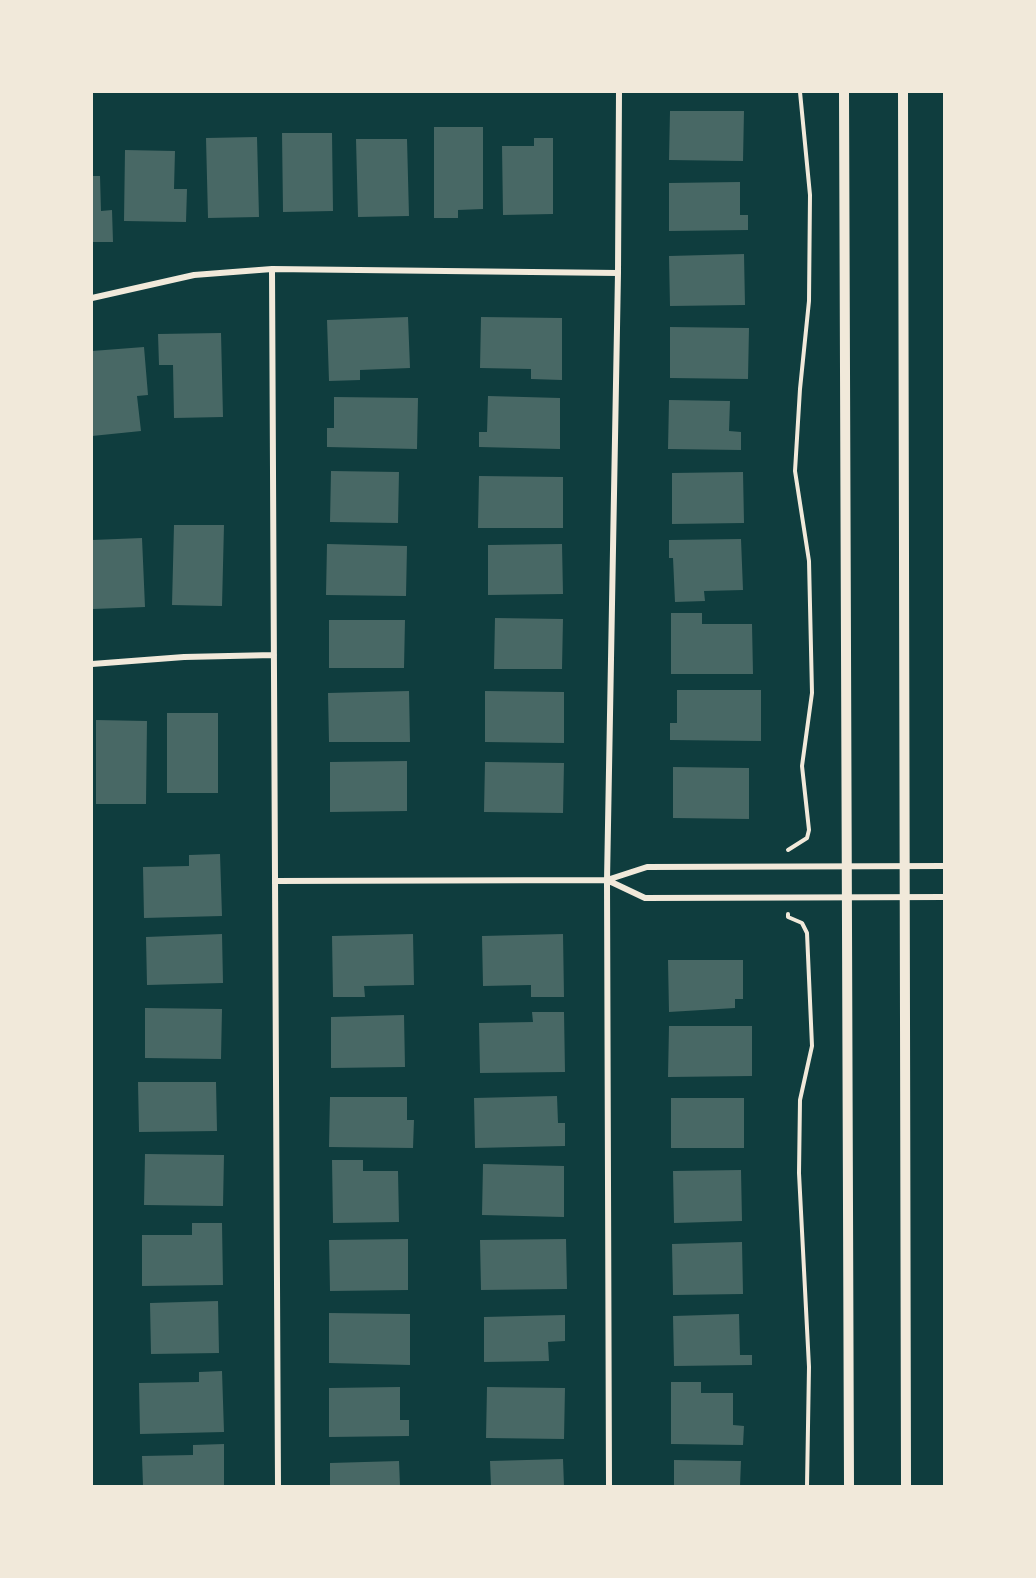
<!DOCTYPE html>
<style>
body{margin:0}
#map{position:relative;width:1036px;height:1578px;overflow:hidden;background:#0f3d3e;font-family:"Nunito Sans",sans-serif}
canvas{display:block}
.frame{position:absolute;inset:0;border:93px solid #f1e9da;pointer-events:none}
</style>
<div id="map">
<canvas width="1036" height="1578"></canvas>
<div class="frame"></div>
</div>
<script>
const ctx = document.querySelector('canvas').getContext('2d');
ctx.lineJoin = 'round';
function fillPath(path, color) { ctx.fillStyle = color; ctx.fill(path, 'evenodd'); }
function trace(path, color, width, dash) { ctx.strokeStyle = color; ctx.lineWidth = width; ctx.lineCap = dash ? 'butt' : 'round'; ctx.setLineDash(dash || []); ctx.stroke(path); }
const building = new Path2D(`
 M 670,111 L 744,111 L 743,161 L 669,160 Z
 M 434,127 L 483,127 L 483,209 L 458,210 L 458,218 L 434,218 Z
 M 282,133 L 332,133 L 333,211 L 283,212 Z
 M 257,137 L 259,217 L 208,218 L 206,138 Z
 M 534,138 L 553,138 L 553,214 L 503,215 L 502,146 L 534,146 Z
 M 356,139 L 407,139 L 409,216 L 358,217 Z
 M 125,150 L 175,151 L 174,189 L 187,189 L 186,222 L 124,221 Z
 M 92,176 L 100,176 L 101,211 L 112,210 L 113,242 L 92,242 Z
 M 740,182 L 740,215 L 748,215 L 748,230 L 669,231 L 669,183 Z
 M 744,254 L 745,305 L 670,306 L 669,256 Z
 M 408,317 L 410,368 L 360,370 L 360,380 L 329,381 L 327,320 Z
 M 481,317 L 562,318 L 562,380 L 531,379 L 531,369 L 480,368 Z
 M 670,327 L 749,328 L 748,379 L 670,378 Z
 M 221,333 L 223,417 L 174,418 L 173,365 L 159,365 L 158,334 Z
 M 144,347 L 148,395 L 137,396 L 141,431 L 92,436 L 92,351 Z
 M 488,396 L 560,398 L 560,449 L 479,447 L 479,432 L 487,432 Z
 M 334,397 L 418,398 L 417,449 L 327,447 L 327,428 L 334,428 Z
 M 669,400 L 730,401 L 729,431 L 741,432 L 741,450 L 668,449 Z
 M 331,471 L 399,472 L 398,523 L 330,522 Z
 M 743,472 L 744,523 L 672,524 L 672,473 Z
 M 479,476 L 563,477 L 563,528 L 478,528 Z
 M 174,525 L 224,525 L 222,606 L 172,605 Z
 M 142,538 L 145,607 L 93,609 L 92,540 Z
 M 741,539 L 743,590 L 704,591 L 705,601 L 675,602 L 673,558 L 669,558 L 669,540 Z
 M 327,544 L 407,546 L 406,596 L 326,595 Z
 M 562,544 L 563,594 L 488,595 L 488,545 Z
 M 671,613 L 702,613 L 702,624 L 752,624 L 753,674 L 671,674 Z
 M 495,618 L 563,619 L 562,669 L 494,669 Z
 M 329,620 L 405,620 L 404,668 L 329,668 Z
 M 677,690 L 761,690 L 761,741 L 670,740 L 670,723 L 677,723 Z
 M 409,691 L 410,742 L 329,742 L 328,693 Z
 M 485,691 L 564,692 L 564,743 L 485,742 Z
 M 167,713 L 218,713 L 218,793 L 167,793 Z
 M 96,720 L 147,721 L 146,804 L 96,804 Z
 M 407,761 L 407,811 L 330,812 L 330,762 Z
 M 485,762 L 564,763 L 563,813 L 484,812 Z
 M 673,767 L 749,768 L 749,819 L 673,818 Z
 M 220,854 L 222,916 L 144,918 L 143,867 L 189,866 L 189,855 Z
 M 222,934 L 223,983 L 147,985 L 146,937 Z
 M 413,934 L 414,985 L 364,986 L 365,997 L 333,997 L 332,936 Z
 M 563,934 L 564,997 L 531,997 L 531,985 L 483,986 L 482,936 Z
 M 668,960 L 743,960 L 743,999 L 735,999 L 735,1008 L 669,1012 Z
 M 145,1008 L 222,1009 L 221,1059 L 145,1058 Z
 M 532,1012 L 564,1012 L 565,1072 L 480,1073 L 479,1023 L 533,1022 Z
 M 404,1015 L 405,1067 L 331,1068 L 331,1017 Z
 M 669,1026 L 752,1026 L 752,1076 L 668,1077 Z
 M 138,1082 L 216,1082 L 217,1131 L 139,1132 Z
 M 557,1096 L 558,1123 L 565,1123 L 565,1146 L 475,1148 L 474,1098 Z
 M 330,1097 L 407,1097 L 407,1120 L 414,1120 L 413,1148 L 329,1147 Z
 M 671,1098 L 744,1098 L 744,1148 L 671,1148 Z
 M 145,1154 L 224,1155 L 223,1206 L 144,1205 Z
 M 332,1160 L 363,1160 L 363,1171 L 398,1171 L 399,1222 L 333,1223 Z
 M 483,1164 L 564,1166 L 564,1217 L 482,1215 Z
 M 741,1170 L 742,1221 L 674,1223 L 673,1171 Z
 M 192,1223 L 222,1223 L 223,1285 L 142,1286 L 142,1235 L 192,1235 Z
 M 408,1239 L 408,1290 L 330,1291 L 329,1240 Z
 M 566,1239 L 567,1289 L 481,1290 L 480,1240 Z
 M 742,1242 L 743,1294 L 673,1295 L 672,1244 Z
 M 218,1301 L 219,1353 L 151,1354 L 150,1303 Z
 M 329,1313 L 410,1314 L 410,1365 L 329,1363 Z
 M 739,1314 L 740,1355 L 752,1355 L 752,1365 L 674,1366 L 673,1316 Z
 M 565,1315 L 565,1341 L 548,1342 L 549,1361 L 484,1362 L 484,1317 Z
 M 222,1371 L 224,1432 L 140,1434 L 139,1383 L 199,1382 L 199,1372 Z
 M 671,1382 L 701,1382 L 701,1393 L 733,1393 L 733,1425 L 744,1426 L 743,1445 L 671,1444 Z
 M 400,1387 L 400,1420 L 409,1420 L 409,1436 L 329,1437 L 329,1388 Z
 M 487,1387 L 565,1388 L 564,1439 L 486,1438 Z
 M 224,1444 L 224,1486 L 143,1486 L 142,1456 L 193,1455 L 193,1445 Z
 M 563,1459 L 564,1486 L 491,1486 L 490,1461 Z
 M 674,1460 L 741,1461 L 740,1486 L 674,1486 Z
 M 399,1461 L 400,1486 L 330,1486 L 330,1463 Z`);
const path = new Path2D(`
 M 788,850 L 807,838 L 809,830 L 802,766 L 812,693 L 809,561 L 795,471 L 800,389 L 809,301 L 810,195 L 800,92
 M 788,914 L 788,917 L 802,923 L 807,933 L 812,1046 L 800,1100 L 799,1173 L 809,1367 L 807,1486`);
const minor = new Path2D(`
 M 272,269 L 278,1486
 M 92,298 L 194,275 L 272,269 L 618,273
 M 92,664 L 184,657 L 274,655
 M 607,880 L 645,898 L 944,897
 M 275,881 L 607,880 L 647,867 L 944,866
 M 609,1486 L 607,880 L 618,273 L 619,92`);
const tertiary = new Path2D(`
 M 844,92 L 849,1486
 M 903,92 L 906,1486`);
fillPath(building, '#486865');
trace(path, '#f1e9da', 4);
trace(minor, '#f1e9da', 6);
trace(tertiary, '#f1e9da', 10);
</script>
